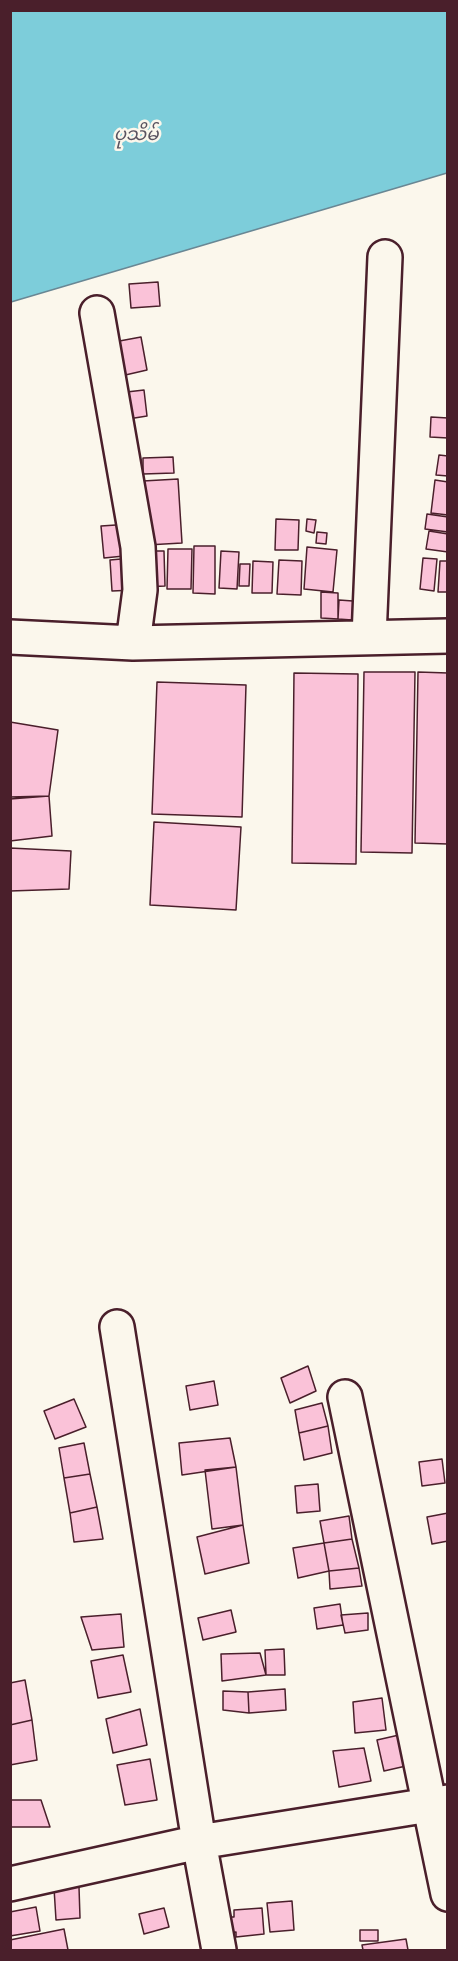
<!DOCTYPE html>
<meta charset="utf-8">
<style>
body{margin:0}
#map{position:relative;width:458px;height:1961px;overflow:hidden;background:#fbf7ec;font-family:Pangolin,sans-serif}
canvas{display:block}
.frame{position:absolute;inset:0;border:12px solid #4a1f2b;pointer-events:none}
</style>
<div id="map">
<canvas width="458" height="1961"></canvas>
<div class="frame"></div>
</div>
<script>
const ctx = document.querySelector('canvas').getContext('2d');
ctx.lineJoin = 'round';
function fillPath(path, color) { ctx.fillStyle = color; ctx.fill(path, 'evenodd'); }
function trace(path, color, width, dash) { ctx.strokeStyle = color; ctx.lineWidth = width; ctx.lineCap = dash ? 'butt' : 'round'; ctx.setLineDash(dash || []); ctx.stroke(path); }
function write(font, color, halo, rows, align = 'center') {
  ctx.font = font + ' Pangolin,"Noto Sans Myanmar",sans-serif'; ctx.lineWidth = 5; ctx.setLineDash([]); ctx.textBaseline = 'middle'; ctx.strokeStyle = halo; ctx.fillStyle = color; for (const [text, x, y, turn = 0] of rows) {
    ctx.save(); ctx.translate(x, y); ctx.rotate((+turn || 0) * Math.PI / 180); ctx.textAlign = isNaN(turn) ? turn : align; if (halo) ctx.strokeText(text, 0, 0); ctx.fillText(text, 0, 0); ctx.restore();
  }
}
const water = new Path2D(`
 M 11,10 L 447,11 L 447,173 L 11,302 Z`);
const building = new Path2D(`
 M 158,282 L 160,306 L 131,308 L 129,284 Z
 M 141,337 L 147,370 L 121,376 L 114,342 Z
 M 144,390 L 147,416 L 122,420 L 118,393 Z
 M 431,417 L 448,418 L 448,438 L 430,437 Z
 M 439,455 L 448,456 L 448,476 L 436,475 Z
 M 173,457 L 174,473 L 143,474 L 143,458 Z
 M 178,479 L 182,543 L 147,545 L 143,481 Z
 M 435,480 L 448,482 L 448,515 L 431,513 Z
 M 427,514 L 448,517 L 448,532 L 425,529 Z
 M 276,519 L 299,520 L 298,550 L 275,550 Z
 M 307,519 L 316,520 L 314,533 L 306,531 Z
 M 131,524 L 134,555 L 104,558 L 101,526 Z
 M 429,531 L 448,534 L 448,552 L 426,549 Z
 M 317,532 L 327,533 L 326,544 L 316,543 Z
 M 194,546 L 215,546 L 215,594 L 193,593 Z
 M 307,547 L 337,550 L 333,592 L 304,589 Z
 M 168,549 L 192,549 L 191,589 L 167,589 Z
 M 144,551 L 164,551 L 165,586 L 145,587 Z
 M 221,551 L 239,552 L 237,589 L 219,588 Z
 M 132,558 L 134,590 L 112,591 L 110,560 Z
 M 423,558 L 437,559 L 434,591 L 420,589 Z
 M 279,560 L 302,561 L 301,595 L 277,594 Z
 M 253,561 L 273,562 L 272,593 L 252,593 Z
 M 440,561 L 448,561 L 448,592 L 438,592 Z
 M 240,564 L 250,564 L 249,586 L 239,586 Z
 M 321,592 L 338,593 L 338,619 L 321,618 Z
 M 339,600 L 353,601 L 352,620 L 338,619 Z
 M 364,672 L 415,672 L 412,853 L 361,852 Z
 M 418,672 L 448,673 L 448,844 L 415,843 Z
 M 294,673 L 358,674 L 356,864 L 292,863 Z
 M 157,682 L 246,685 L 242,817 L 152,814 Z
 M 10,722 L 58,730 L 49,796 L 10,797 Z
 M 49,796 L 52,836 L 10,841 L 10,799 Z
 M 154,822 L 241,827 L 236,910 L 150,905 Z
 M 10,848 L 71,851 L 69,889 L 10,891 Z
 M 308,1366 L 316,1391 L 290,1403 L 281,1378 Z
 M 214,1381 L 218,1405 L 190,1410 L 186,1386 Z
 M 74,1399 L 86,1427 L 55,1439 L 44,1411 Z
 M 322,1403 L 328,1426 L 299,1433 L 295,1410 Z
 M 328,1426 L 332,1453 L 304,1460 L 299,1433 Z
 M 230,1438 L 236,1467 L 182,1475 L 179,1443 Z
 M 84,1443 L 90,1474 L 64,1478 L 59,1448 Z
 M 442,1459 L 445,1483 L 422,1486 L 419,1462 Z
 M 236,1467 L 243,1525 L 212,1529 L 205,1470 Z
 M 90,1474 L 97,1507 L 70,1513 L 64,1478 Z
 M 318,1484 L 320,1511 L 297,1513 L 295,1486 Z
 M 97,1507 L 103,1539 L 74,1542 L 70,1513 Z
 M 448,1513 L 448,1541 L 432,1544 L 427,1517 Z
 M 349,1516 L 352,1539 L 324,1543 L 320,1521 Z
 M 243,1525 L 249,1563 L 205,1574 L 197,1537 Z
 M 352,1539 L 359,1568 L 329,1571 L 324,1543 Z
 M 324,1543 L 329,1571 L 298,1578 L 293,1548 Z
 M 359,1568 L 362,1586 L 330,1589 L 329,1571 Z
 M 340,1604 L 343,1625 L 317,1629 L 314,1608 Z
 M 231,1610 L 236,1632 L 203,1640 L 198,1618 Z
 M 368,1613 L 368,1630 L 345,1633 L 341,1615 Z
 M 121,1614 L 124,1647 L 92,1650 L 81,1617 Z
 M 284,1649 L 285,1675 L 266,1675 L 265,1650 Z
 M 260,1653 L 266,1675 L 222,1681 L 221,1654 Z
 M 123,1655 L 131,1692 L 98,1698 L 91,1661 Z
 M 25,1680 L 32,1720 L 10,1725 L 10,1683 Z
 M 285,1689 L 286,1710 L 249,1713 L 248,1692 Z
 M 223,1691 L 248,1692 L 249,1713 L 223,1710 Z
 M 382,1698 L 386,1730 L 355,1733 L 353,1702 Z
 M 140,1709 L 147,1745 L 113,1753 L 106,1719 Z
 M 32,1720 L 37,1760 L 10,1765 L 10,1725 Z
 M 399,1735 L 406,1766 L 384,1771 L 377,1740 Z
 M 364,1748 L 371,1781 L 339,1787 L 333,1751 Z
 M 150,1759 L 157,1800 L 125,1805 L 117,1765 Z
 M 10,1800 L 41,1800 L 50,1827 L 10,1827 Z
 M 79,1887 L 80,1918 L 56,1920 L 54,1888 Z
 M 292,1901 L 294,1930 L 270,1932 L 267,1903 Z
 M 36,1907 L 40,1931 L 10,1936 L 10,1912 Z
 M 164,1908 L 169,1927 L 144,1934 L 139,1914 Z
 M 262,1908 L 264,1934 L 236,1937 L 236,1932 L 228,1933 L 227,1917 L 234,1917 L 234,1910 Z
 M 64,1929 L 68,1950 L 10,1950 L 10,1940 Z
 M 360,1930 L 378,1930 L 378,1941 L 360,1941 Z
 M 406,1939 L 408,1950 L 363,1950 L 362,1945 Z`);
const minor = new Path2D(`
 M 97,313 L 138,547 L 140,590 L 133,643
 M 10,637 L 133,643 L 448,636
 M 369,637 L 385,257
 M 117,1327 L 199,1842 L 219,1950
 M 345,1397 L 448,1894
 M 10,1884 L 199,1842 L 448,1802`);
const waterNames = [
 ["ပုသိမ်",136,135]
];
fillPath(water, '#7dcdda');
trace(water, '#698794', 1.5);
fillPath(building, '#fac2d8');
trace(building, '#4a1f2b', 1.5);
trace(minor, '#4a1f2b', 38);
trace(minor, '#fbf7ec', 33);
write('italic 18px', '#595360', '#fbf7ec', waterNames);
</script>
